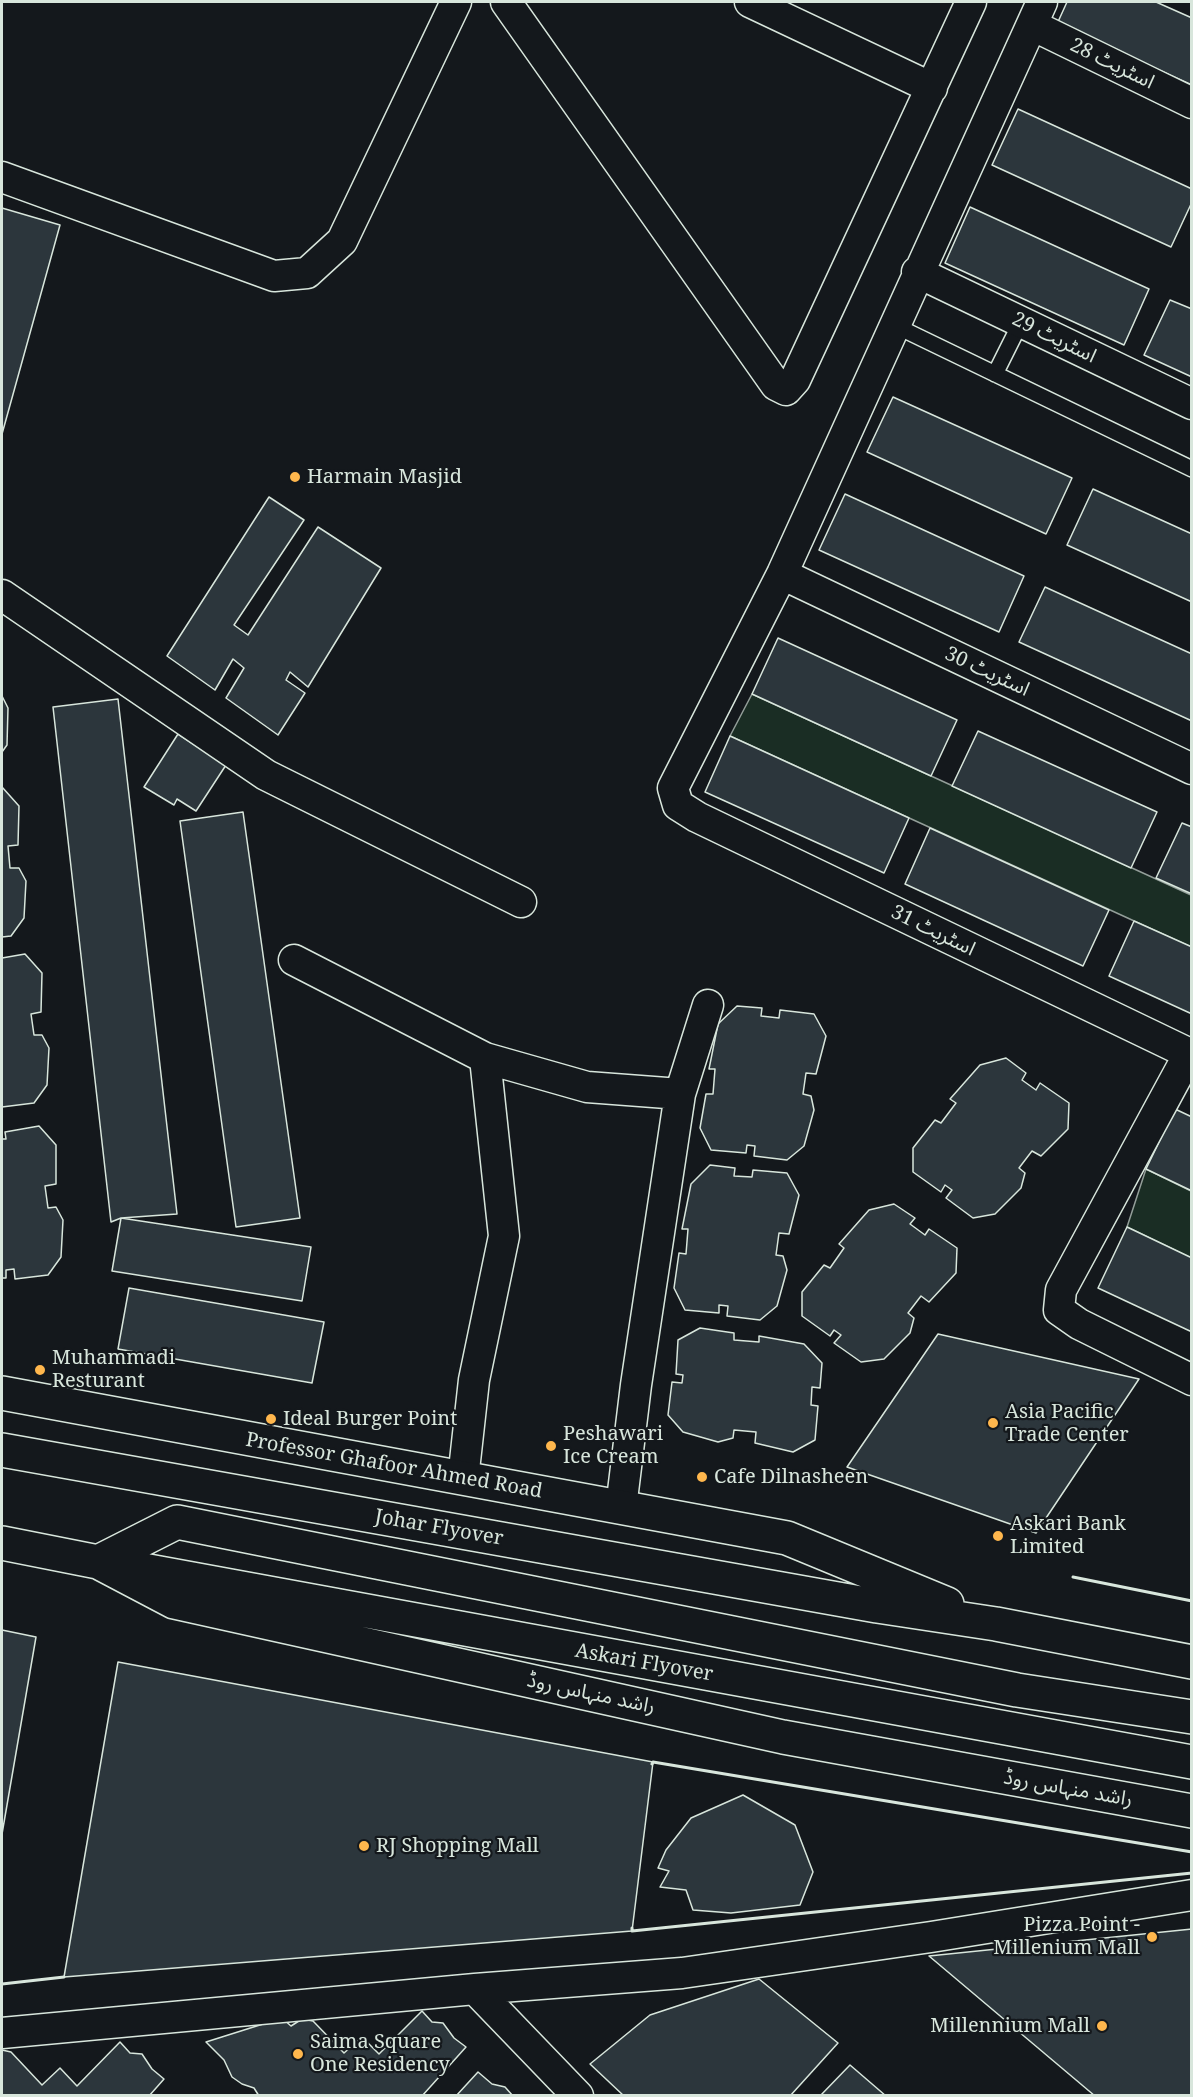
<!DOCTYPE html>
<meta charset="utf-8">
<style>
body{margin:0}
#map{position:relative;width:1193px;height:2097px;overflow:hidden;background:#14181c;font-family:"Noto Serif",serif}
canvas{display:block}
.frame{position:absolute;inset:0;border:3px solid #d8e6dc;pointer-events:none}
</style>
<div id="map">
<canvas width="1193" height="2097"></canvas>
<div class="frame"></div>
</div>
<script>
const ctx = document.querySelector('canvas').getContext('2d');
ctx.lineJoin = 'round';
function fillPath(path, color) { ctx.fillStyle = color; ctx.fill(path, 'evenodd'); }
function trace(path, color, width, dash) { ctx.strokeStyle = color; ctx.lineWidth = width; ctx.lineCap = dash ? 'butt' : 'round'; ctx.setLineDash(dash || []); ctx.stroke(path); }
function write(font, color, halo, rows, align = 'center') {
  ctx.font = font + ' "Noto Serif","Noto Sans Arabic",serif'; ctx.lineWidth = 4.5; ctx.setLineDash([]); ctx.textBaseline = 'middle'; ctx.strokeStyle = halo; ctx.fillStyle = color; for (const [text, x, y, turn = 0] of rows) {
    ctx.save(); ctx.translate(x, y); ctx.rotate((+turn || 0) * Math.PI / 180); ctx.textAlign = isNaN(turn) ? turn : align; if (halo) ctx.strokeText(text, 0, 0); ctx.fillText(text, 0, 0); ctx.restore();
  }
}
const green = new Path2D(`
 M 752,694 L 1191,895 L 1191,947 L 730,736 Z
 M 1146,1169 L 1191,1191 L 1191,1258 L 1127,1227 Z`);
const building = new Path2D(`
 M 1067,2 L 1156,2 L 1192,18 L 1192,85 L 1057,24 Z
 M 1018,109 L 1192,189 L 1192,202 L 1171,247 L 992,165 Z
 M 970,207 L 1149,289 L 1124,345 L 945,263 Z
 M 2,208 L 60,225 L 2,434 Z
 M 1170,300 L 1192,309 L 1192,377 L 1144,355 Z
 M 893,397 L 1072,478 L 1046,534 L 867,452 Z
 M 1093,489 L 1192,534 L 1192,602 L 1067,545 Z
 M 845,494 L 1024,576 L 999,632 L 819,550 Z
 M 269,497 L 304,520 L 234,625 L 248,635 L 318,527 L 381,568 L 308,687 L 290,672 L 286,680 L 305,693 L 278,735 L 226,698 L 244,668 L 233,659 L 215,690 L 167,656 Z
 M 1045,587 L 1192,654 L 1192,721 L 1019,642 Z
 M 778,638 L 957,720 L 931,776 L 752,694 Z
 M 2,696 L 8,708 L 7,745 L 2,752 Z
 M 118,699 L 177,1214 L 121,1218 L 111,1222 L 53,707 Z
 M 978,731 L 1157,812 L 1131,868 L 952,786 Z
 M 178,734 L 226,765 L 196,811 L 177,799 L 174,805 L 144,787 Z
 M 730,736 L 909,818 L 884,873 L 705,792 Z
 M 2,787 L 19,806 L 18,845 L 8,846 L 10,868 L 19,868 L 26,881 L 24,918 L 11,936 L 2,937 Z
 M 243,812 L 300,1218 L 236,1227 L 180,821 Z
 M 1182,823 L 1192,827 L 1192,894 L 1156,878 Z
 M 930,828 L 1109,910 L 1083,966 L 905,884 Z
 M 1134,921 L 1192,947 L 1192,1014 L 1109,976 Z
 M 25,954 L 42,973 L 41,1012 L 31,1014 L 34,1035 L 42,1035 L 49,1048 L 47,1085 L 34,1103 L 2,1107 L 2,958 Z
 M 737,1006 L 762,1008 L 761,1016 L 779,1018 L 780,1010 L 814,1014 L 826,1036 L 816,1074 L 806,1073 L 803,1094 L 811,1096 L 814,1110 L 804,1146 L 787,1160 L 754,1156 L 755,1146 L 747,1145 L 746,1153 L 711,1150 L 700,1128 L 706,1094 L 713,1094 L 715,1069 L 709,1069 L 718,1024 Z
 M 1006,1058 L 1026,1073 L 1022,1080 L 1036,1090 L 1040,1083 L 1069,1103 L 1068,1129 L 1041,1156 L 1032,1151 L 1019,1168 L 1025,1173 L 1021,1188 L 995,1214 L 973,1218 L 946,1198 L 952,1190 L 945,1185 L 941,1192 L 913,1172 L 913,1148 L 935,1120 L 941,1123 L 956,1103 L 950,1099 L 980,1065 Z
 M 1175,1109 L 1192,1117 L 1192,1191 L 1146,1169 Z
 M 39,1126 L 56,1145 L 56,1184 L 45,1186 L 48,1208 L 56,1207 L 63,1220 L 61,1257 L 48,1275 L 15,1279 L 14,1269 L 6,1270 L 6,1278 L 2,1278 L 2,1139 L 6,1139 L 5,1132 Z
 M 710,1165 L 735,1168 L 734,1176 L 752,1177 L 753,1170 L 787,1173 L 799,1195 L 789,1234 L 779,1233 L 776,1255 L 783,1256 L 787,1270 L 777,1306 L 760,1320 L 727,1316 L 728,1306 L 719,1305 L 719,1313 L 685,1310 L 674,1288 L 679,1253 L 686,1254 L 688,1229 L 682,1229 L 691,1184 Z
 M 894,1204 L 915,1218 L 910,1224 L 925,1235 L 929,1229 L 957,1248 L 956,1273 L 929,1302 L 921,1296 L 908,1313 L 914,1318 L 910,1333 L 884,1359 L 861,1362 L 834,1343 L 841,1335 L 834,1330 L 830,1336 L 802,1316 L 802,1292 L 824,1265 L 830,1268 L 844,1248 L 839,1244 L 869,1210 Z
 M 121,1218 L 311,1247 L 302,1301 L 112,1271 Z
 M 1127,1227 L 1192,1258 L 1192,1332 L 1098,1288 Z
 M 129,1288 L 324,1322 L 312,1383 L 118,1349 Z
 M 700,1328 L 734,1333 L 734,1340 L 759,1342 L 759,1336 L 804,1344 L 822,1363 L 820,1388 L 812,1387 L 811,1405 L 818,1406 L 815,1440 L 793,1452 L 755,1443 L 756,1432 L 734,1430 L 733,1438 L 718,1442 L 683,1432 L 668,1415 L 672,1382 L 682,1383 L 683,1375 L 676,1374 L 678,1340 Z
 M 938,1334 L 1139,1379 L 1036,1533 L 847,1467 Z
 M 2,1630 L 36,1637 L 2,1834 Z
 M 118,1662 L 653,1762 L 632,1931 L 64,1977 Z
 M 743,1795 L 795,1825 L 813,1872 L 800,1905 L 731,1913 L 693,1910 L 686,1890 L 660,1887 L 669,1871 L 658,1868 L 666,1850 L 691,1818 Z
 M 1192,1929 L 1192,2096 L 1095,2096 L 929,1956 Z
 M 759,1979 L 838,2043 L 790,2096 L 624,2096 L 590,2064 L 650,2015 Z
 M 422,2011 L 432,2022 L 443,2023 L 454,2038 L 466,2047 L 422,2096 L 259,2096 L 254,2088 L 242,2084 L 232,2077 L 224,2060 L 206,2042 L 282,2018 L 291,2026 L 302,2019 L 313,2021 L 344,2053 L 362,2037 L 379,2054 Z
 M 120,2042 L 130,2053 L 142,2054 L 152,2069 L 164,2079 L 149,2096 L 2,2096 L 2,2050 L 11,2052 L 42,2085 L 60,2068 L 77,2086 Z
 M 850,2065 L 886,2096 L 820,2096 Z
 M 478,2072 L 492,2084 L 505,2087 L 513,2096 L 456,2096 Z`);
const lane = new Path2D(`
 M 894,325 L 1192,469
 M 995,374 L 1021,322`);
const street = new Path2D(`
 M 506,2 L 776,385 L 786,390 L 795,380 L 971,2
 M 750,2 L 932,88
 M 1042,2 L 782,574 L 673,788 L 678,805 L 697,817 L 1192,1055
 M 1032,25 L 1192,103
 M 2,177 L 274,276 L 307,273 L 342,241 L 456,2
 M 917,272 L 1192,404
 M 782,574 L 1192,769
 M 2,595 L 266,775 L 521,902
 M 294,960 L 485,1058
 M 1189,1054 L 1061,1290 L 1059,1310 L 1079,1324 L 1192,1380
 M 680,1094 L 708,1005
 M 463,1479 L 474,1380 L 504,1236 L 485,1058 L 587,1087 L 680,1094 L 636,1385 L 621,1508
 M 475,1989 L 578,2096
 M 2,2033 L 475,1989 L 682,1973 L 931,1937 L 1192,1895`);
const primary = new Path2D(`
 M 2,1393 L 787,1538 L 947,1604
 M 2,1450 L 877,1606 L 996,1624 L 1192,1662
 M 2,1543 L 98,1562 L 174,1602 L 783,1737 L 1192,1811
 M 98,1562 L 177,1522 L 1017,1690 L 1192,1717
 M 132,1568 L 1192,1762`);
const wall = new Path2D(`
 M 1073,1577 L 1192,1601
 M 652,1764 L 653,1762 L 1192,1852
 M 632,1928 L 632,1931 L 1192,1873
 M 2,1984 L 64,1977`);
const markers = [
 [295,477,6,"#ffb74d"],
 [40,1370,6,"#ffb74d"],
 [271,1419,6,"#ffb74d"],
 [993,1423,6,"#ffb74d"],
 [551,1446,6,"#ffb74d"],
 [702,1477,6,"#ffb74d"],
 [998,1536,6,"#ffb74d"],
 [364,1846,6,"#ffb74d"],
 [1152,1937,6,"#ffb74d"],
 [1102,2026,6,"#ffb74d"],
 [298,2054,6,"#ffb74d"]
];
const streetNames = [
 ["اسٹریٹ 28",1112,64,26],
 ["اسٹریٹ 29",1054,338,26],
 ["اسٹریٹ 30",987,672,25],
 ["اسٹریٹ 31",933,931,26],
 ["Professor Ghafoor Ahmed Road",394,1466,10],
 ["Johar Flyover",439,1528,10],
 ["Askari Flyover",644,1663,10],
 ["راشد منہاس روڈ",591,1694,12],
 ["راشد منہاس روڈ",1068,1789,10]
];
const poiNames = [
 ["Harmain Masjid",307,477],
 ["Muhammadi",52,1358],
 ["Resturant",52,1381],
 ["Asia Pacific",1005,1412],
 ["Trade Center",1005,1435],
 ["Ideal Burger Point",283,1419],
 ["Peshawari",563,1434],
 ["Ice Cream",563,1457],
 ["Cafe Dilnasheen",714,1477],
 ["Askari Bank",1010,1524],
 ["Limited",1010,1547],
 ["RJ Shopping Mall",376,1846],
 ["Pizza Point -",1140,1925,"right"],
 ["Millenium Mall",1140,1948,"right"],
 ["Millennium Mall",1090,2026,"right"],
 ["Saima Square",310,2042],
 ["One Residency",310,2065]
];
fillPath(green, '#1a2d24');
trace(green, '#939e99', 1.5);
fillPath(building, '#2c363c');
trace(building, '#d8e6dc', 1.5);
trace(lane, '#d8e6dc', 18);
trace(street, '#d8e6dc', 33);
trace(primary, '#d8e6dc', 36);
trace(lane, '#14181c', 15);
trace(street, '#14181c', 30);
trace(primary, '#14181c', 33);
trace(wall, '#d8e6dc', 3);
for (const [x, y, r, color] of markers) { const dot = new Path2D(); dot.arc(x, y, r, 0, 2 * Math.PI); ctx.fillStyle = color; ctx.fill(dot); trace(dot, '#14181c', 2); }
write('20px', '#d8e6dc', '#14181c', streetNames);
write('20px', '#d8e6dc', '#14181c', poiNames, 'left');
</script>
